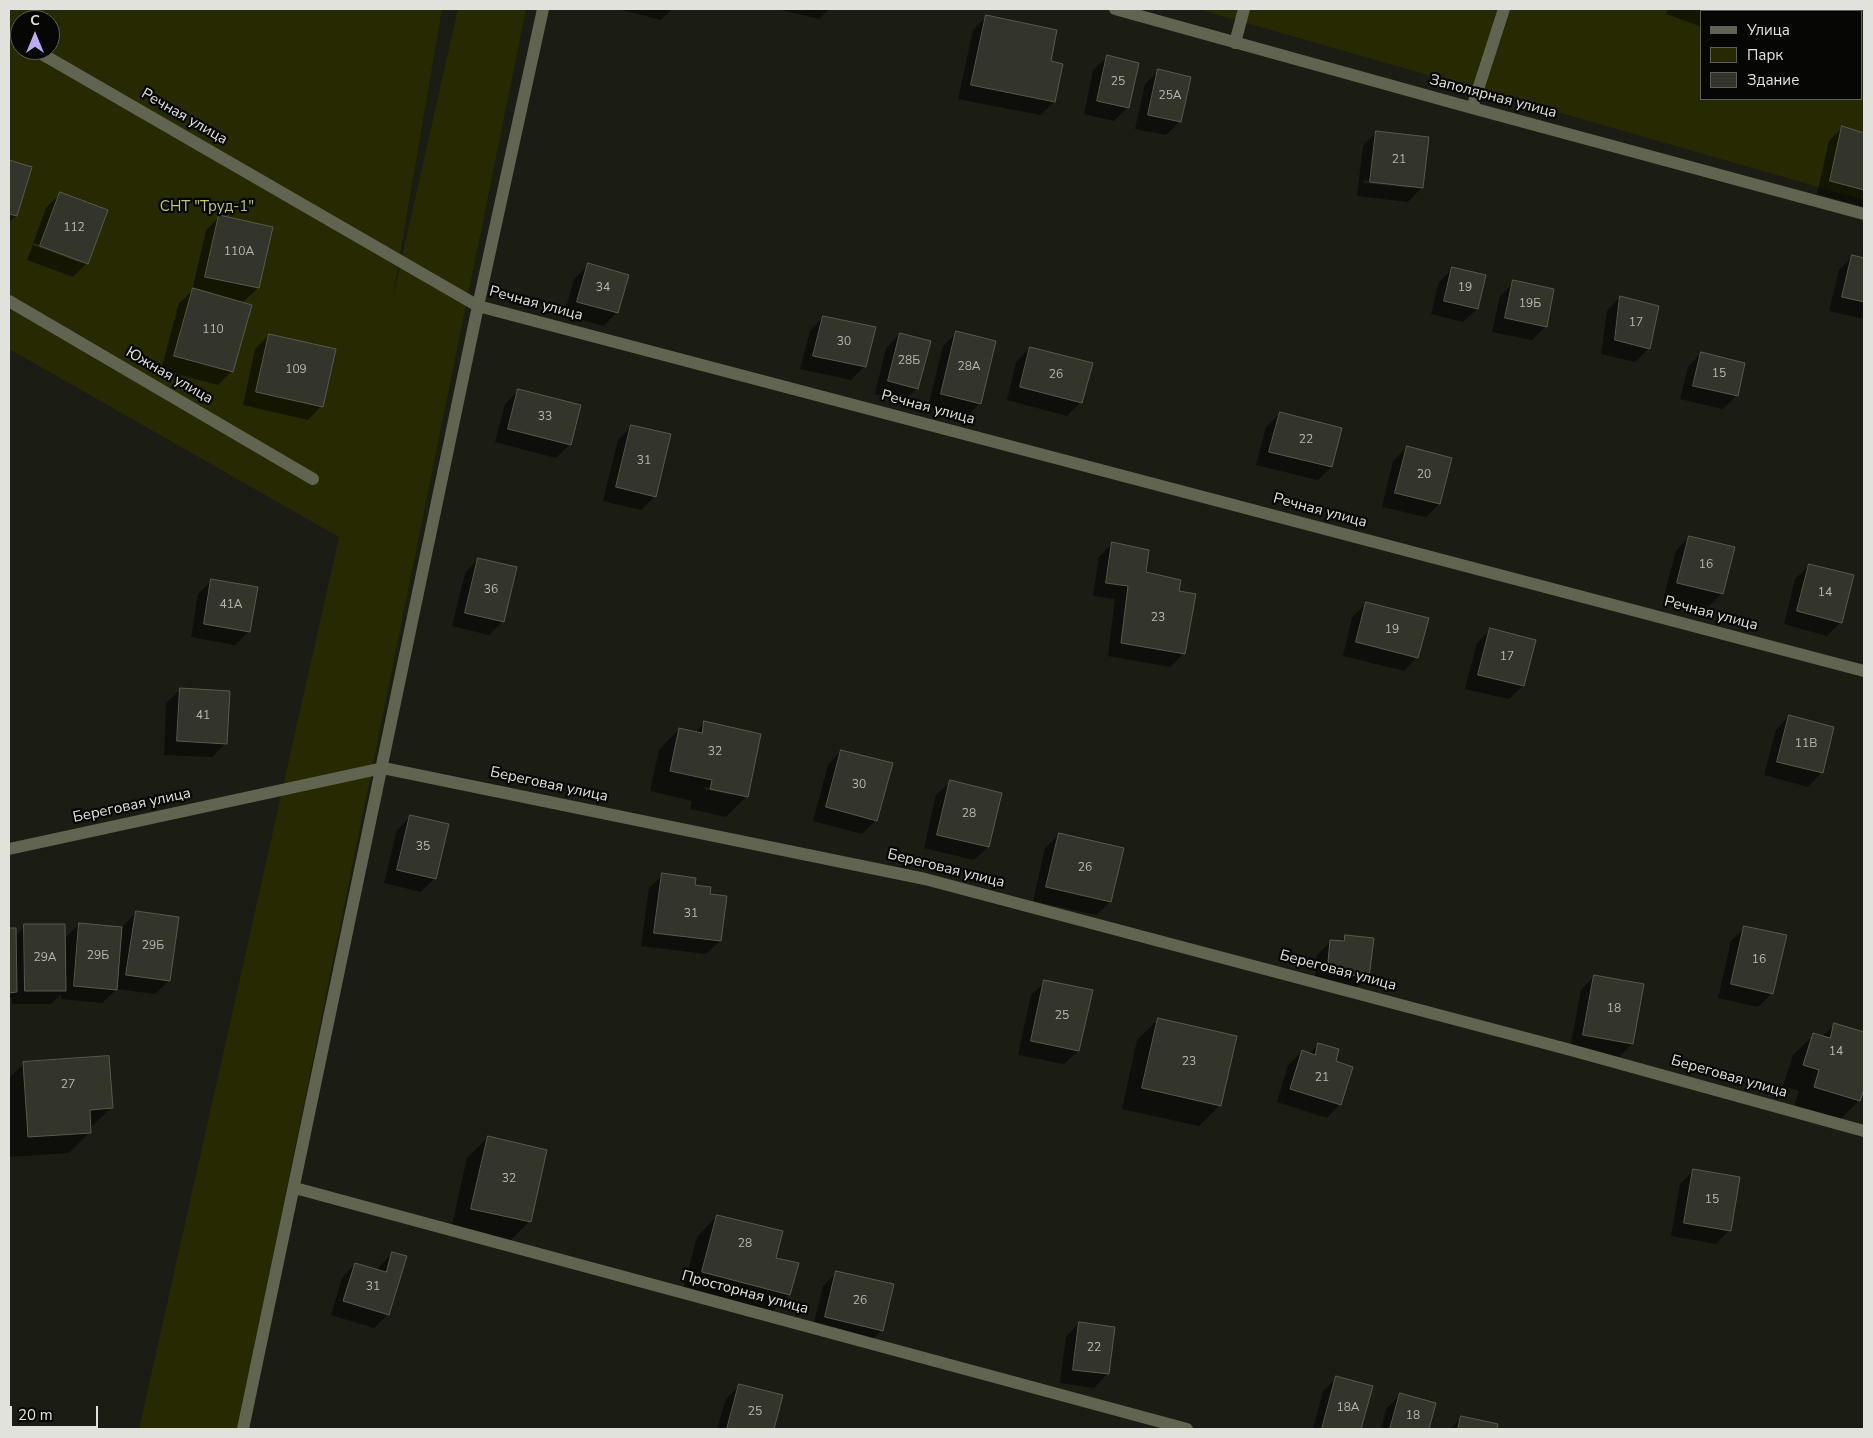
<!DOCTYPE html>
<meta charset="utf-8">
<style>
body{margin:0}
#map{position:relative;width:1873px;height:1438px;overflow:hidden;background:#1b1c13;font-family:"Nunito Sans",sans-serif}
canvas{display:block}
.frame{position:absolute;inset:0;border:10px solid #e1e2db;pointer-events:none}
.legend{position:absolute;left:1700px;top:10px;width:162px;height:90px;box-sizing:border-box;background:#060704;border:1px solid #5e5f5a;margin:0;padding:6px 9px;list-style:none;font-size:15px;color:#e1e2db}
.legend li{display:flex;align-items:center;gap:10px;height:25px}
.legend b{width:25px;border:1px solid #5e5f5a}
.north{position:absolute;left:10px;top:10px;width:50px;height:50px;box-sizing:border-box;background:#060704;border:1px solid #5e5f5a;border-radius:50%;rotate:0deg;font-size:14px;font-weight:700;line-height:20px;text-align:center;color:#e1e2db}
.north::after{content:'';display:block;margin:auto;width:18px;height:22px;background:#bbaaf6;clip-path:polygon(50% 0,100% 100%,50% 72%,0 100%)}
.scale{position:absolute;left:10px;top:1406px;width:88px;height:22px;box-sizing:border-box;border:2px solid #e1e2db;border-top:0;padding-left:6px;font-size:15px;line-height:18px;white-space:nowrap;color:#e1e2db;-webkit-text-stroke:4px #060704;paint-order:stroke}
</style>
<div id="map">
<canvas width="1873" height="1438"></canvas>
<div class="frame"></div>
<ul class="legend">
<li><b style="height:6px;background:#616450"></b>Улица</li>
<li><b style="height:14px;background:#272a01"></b>Парк</li>
<li><b style="height:14px;background:#34352a"></b>Здание</li>
</ul>
<div class="north">С</div>
<div class="scale">20 m</div>
</div>
<script>
const ctx = document.querySelector('canvas').getContext('2d');
ctx.lineJoin = 'round';
function fillPath(path, color) { ctx.fillStyle = color; ctx.fill(path, 'evenodd'); }
function trace(path, color, width, dash) { ctx.strokeStyle = color; ctx.lineWidth = width; ctx.lineCap = dash ? 'butt' : 'round'; ctx.setLineDash(dash || []); ctx.stroke(path); }
function write(font, color, halo, rows, align = 'center') {
  ctx.font = font + ' "Nunito Sans",sans-serif'; ctx.lineWidth = 4.5; ctx.setLineDash([]); ctx.textBaseline = 'middle'; ctx.strokeStyle = halo; ctx.fillStyle = color; for (const [text, x, y, turn = 0] of rows) {
    ctx.save(); ctx.translate(x, y); ctx.rotate((+turn || 0) * Math.PI / 180); ctx.textAlign = isNaN(turn) ? turn : align; if (halo) ctx.strokeText(text, 0, 0); ctx.fillText(text, 0, 0); ctx.restore();
  }
}
const green = new Path2D(`
 M 9,9 L 442,9 L 392,301 L 458,9 L 526,9 L 238,1429 L 139,1429 L 339,537 L 9,349 ZM 20,20 L 50,20 L 50,50 L 20,50 Z
 M 1198,9 L 1864,9 L 1864,200 ZM 1702,11 L 1862,11 L 1862,99 L 1702,99 Z`);
const shadow = new Path2D(`
 M 618,9 L 672,9 L 661,20 Z
 M 777,9 L 829,9 L 819,19 Z
 M 1668,9 L 1755,9 L 1754,11 L 1702,11 L 1702,27 L 1666,14 Z
 M 986,17 L 1050,62 L 1061,65 L 1054,102 L 1040,115 L 958,99 L 973,30 Z
 M 1107,57 L 1128,107 L 1114,121 L 1084,114 L 1093,70 Z
 M 1159,71 L 1180,121 L 1166,135 L 1135,129 L 1145,84 Z
 M 1843,127 L 1864,134 L 1864,207 L 1817,194 L 1829,141 Z
 M 1376,132 L 1428,138 L 1421,188 L 1408,202 L 1357,196 L 1363,146 ZM 1364,180 L 1411,186 L 1411,188 L 1363,183 Z
 M 9,161 L 30,167 L 16,216 L 9,222 Z
 M 60,194 L 87,263 L 73,277 L 27,260 L 46,208 ZM 34,243 L 81,260 L 81,263 L 33,245 Z
 M 219,217 L 258,288 L 242,303 L 232,371 L 218,385 L 161,370 L 179,303 L 192,291 L 206,230 Z
 M 1852,257 L 1864,259 L 1864,319 L 1829,311 L 1839,270 Z
 M 588,265 L 617,312 L 604,326 L 564,315 L 574,279 Z
 M 1453,268 L 1477,309 L 1463,322 L 1431,314 L 1439,282 Z
 M 1514,282 L 1546,326 L 1532,340 L 1492,332 L 1500,296 Z
 M 1620,297 L 1649,348 L 1635,362 L 1601,354 L 1607,311 Z
 M 823,317 L 865,366 L 851,380 L 800,369 L 810,331 Z
 M 957,332 L 980,403 L 966,417 L 928,407 L 943,346 Z
 M 900,334 L 917,388 L 903,402 L 875,394 L 886,348 Z
 M 269,335 L 321,406 L 308,420 L 243,405 L 255,349 Z
 M 1030,348 L 1081,402 L 1067,416 L 1007,400 L 1016,362 Z
 M 1701,353 L 1744,364 L 1736,396 L 1723,409 L 1680,399 L 1688,367 Z
 M 519,390 L 570,444 L 556,458 L 495,442 L 505,404 Z
 M 1280,413 L 1331,467 L 1318,480 L 1256,465 L 1266,427 Z
 M 632,426 L 655,496 L 641,510 L 603,501 L 618,440 Z
 M 1407,447 L 1439,504 L 1426,517 L 1382,507 L 1393,461 Z
 M 1689,537 L 1722,594 L 1708,607 L 1664,596 L 1676,551 Z
 M 1113,543 L 1144,573 L 1177,592 L 1184,653 L 1170,667 L 1108,656 L 1115,599 L 1093,596 L 1099,557 Z
 M 478,559 L 503,621 L 489,635 L 452,626 L 465,573 Z
 M 1809,566 L 1841,622 L 1827,636 L 1784,624 L 1795,579 Z
 M 212,580 L 249,631 L 235,645 L 191,637 L 198,594 Z
 M 1366,604 L 1417,657 L 1404,671 L 1343,656 L 1352,617 Z
 M 1491,629 L 1523,686 L 1509,699 L 1465,689 L 1477,643 Z
 M 180,690 L 226,743 L 212,757 L 164,755 L 166,703 Z
 M 1789,716 L 1833,728 L 1821,773 L 1808,787 L 1764,775 L 1776,730 Z
 M 704,723 L 747,796 L 726,817 L 690,809 L 692,801 L 650,791 L 659,750 L 679,729 L 695,733 ZM 704,787 L 733,792 L 733,795 L 703,789 Z
 M 841,751 L 876,820 L 862,834 L 813,821 L 828,765 Z
 M 950,782 L 1001,794 L 988,847 L 974,860 L 924,848 L 936,795 Z
 M 411,816 L 435,878 L 421,892 L 384,883 L 397,830 Z
 M 1059,834 L 1122,849 L 1110,902 L 1096,915 L 1033,901 L 1045,848 Z
 M 663,875 L 709,895 L 720,941 L 706,954 L 641,946 L 649,888 Z
 M 136,912 L 169,981 L 155,994 L 117,989 L 102,1003 L 61,999 L 61,994 L 51,1004 L 12,1004 L 12,996 L 9,999 L 9,929 L 15,929 L 15,936 L 25,926 L 64,939 L 79,924 L 122,928 Z
 M 1745,927 L 1772,993 L 1758,1007 L 1718,998 L 1731,941 Z
 M 1346,937 L 1368,977 L 1354,990 L 1314,986 L 1317,955 L 1331,941 L 1340,942 Z
 M 1594,976 L 1632,1044 L 1618,1058 L 1570,1049 L 1581,990 Z
 M 1045,982 L 1078,1051 L 1064,1064 L 1018,1055 L 1031,995 Z
 M 1158,1020 L 1220,1105 L 1199,1126 L 1122,1109 L 1137,1040 Z
 M 1835,1024 L 1864,1033 L 1864,1085 L 1859,1100 L 1839,1121 L 1794,1107 L 1799,1091 L 1783,1086 L 1793,1055 L 1814,1035 L 1822,1037 Z
 M 1319,1044 L 1334,1062 L 1340,1104 L 1327,1118 L 1277,1102 L 1288,1065 L 1302,1052 L 1309,1054 Z
 M 23,1064 L 112,1107 L 90,1128 L 90,1132 L 69,1153 L 9,1157 L 9,1078 Z
 M 488,1137 L 530,1221 L 509,1242 L 451,1229 L 467,1158 Z
 M 1694,1170 L 1729,1230 L 1716,1244 L 1671,1236 L 1680,1184 Z
 M 717,1216 L 775,1259 L 789,1294 L 769,1315 L 682,1293 L 697,1237 Z
 M 392,1253 L 388,1314 L 374,1328 L 331,1315 L 342,1278 L 355,1264 L 377,1271 L 379,1267 Z
 M 837,1272 L 882,1330 L 868,1344 L 812,1331 L 823,1286 Z
 M 1079,1323 L 1114,1328 L 1107,1374 L 1094,1388 L 1060,1383 L 1066,1337 Z
 M 1337,1378 L 1371,1387 L 1360,1429 L 1313,1429 L 1323,1391 Z
 M 740,1385 L 782,1396 L 772,1429 L 717,1429 L 726,1399 Z
 M 1400,1395 L 1435,1404 L 1428,1429 L 1381,1429 L 1386,1409 Z
 M 1461,1418 L 1497,1425 L 1496,1429 L 1450,1429 Z`);
const building = new Path2D(`
 M 1703,9 L 1756,9 L 1755,11 L 1710,11 Z
 M 986,15 L 1057,30 L 1051,61 L 1063,64 L 1055,102 L 971,85 Z
 M 1107,55 L 1139,63 L 1129,108 L 1097,101 Z
 M 1158,69 L 1191,77 L 1181,122 L 1148,115 Z
 M 1842,126 L 1864,133 L 1864,190 L 1830,181 Z
 M 1376,131 L 1429,137 L 1423,188 L 1370,182 Z
 M 9,160 L 32,167 L 17,216 L 9,214 Z
 M 60,192 L 108,210 L 88,264 L 40,246 Z
 M 219,215 L 273,227 L 259,288 L 205,277 Z
 M 1852,255 L 1864,258 L 1864,302 L 1842,297 Z
 M 588,263 L 629,275 L 618,313 L 577,302 Z
 M 1452,267 L 1486,275 L 1478,309 L 1444,301 Z
 M 1513,280 L 1554,289 L 1547,327 L 1505,318 Z
 M 193,288 L 252,305 L 233,372 L 174,356 Z
 M 1620,296 L 1659,306 L 1650,349 L 1615,340 Z
 M 823,316 L 876,327 L 866,367 L 813,356 Z
 M 956,331 L 996,341 L 981,404 L 941,394 Z
 M 900,333 L 931,341 L 918,389 L 888,381 Z
 M 269,334 L 336,349 L 323,407 L 256,392 Z
 M 1030,347 L 1093,363 L 1082,403 L 1020,387 Z
 M 1701,352 L 1745,363 L 1738,396 L 1693,386 Z
 M 518,389 L 581,405 L 571,445 L 508,429 Z
 M 1280,412 L 1342,428 L 1332,467 L 1269,452 Z
 M 631,425 L 671,434 L 656,497 L 616,487 Z
 M 1407,446 L 1452,458 L 1440,504 L 1395,493 Z
 M 1689,536 L 1735,547 L 1723,594 L 1677,583 Z
 M 1112,542 L 1149,550 L 1146,572 L 1181,580 L 1179,591 L 1196,594 L 1185,654 L 1121,643 L 1128,586 L 1106,583 Z
 M 478,558 L 517,567 L 504,622 L 465,613 Z
 M 1809,564 L 1854,575 L 1842,623 L 1797,611 Z
 M 211,579 L 258,587 L 250,632 L 204,624 Z
 M 1366,602 L 1429,618 L 1418,658 L 1356,642 Z
 M 1490,628 L 1536,640 L 1524,686 L 1478,675 Z
 M 180,688 L 230,691 L 227,744 L 177,741 Z
 M 1789,715 L 1834,727 L 1823,773 L 1777,762 Z
 M 704,721 L 761,734 L 748,797 L 710,789 L 712,780 L 670,771 L 679,728 L 702,733 Z
 M 841,750 L 893,763 L 877,821 L 826,807 Z
 M 950,780 L 1002,793 L 989,847 L 937,835 Z
 M 410,815 L 449,824 L 436,879 L 397,870 Z
 M 1059,833 L 1124,848 L 1111,902 L 1046,887 Z
 M 662,873 L 696,878 L 695,885 L 711,887 L 710,894 L 727,896 L 721,941 L 654,933 Z
 M 136,911 L 179,917 L 170,981 L 126,975 Z
 M 79,923 L 122,927 L 117,990 L 74,986 Z
 M 24,924 L 65,924 L 66,991 L 25,991 Z
 M 1744,926 L 1787,935 L 1773,994 L 1731,984 Z
 M 9,928 L 16,928 L 17,992 L 9,993 Z
 M 1345,935 L 1374,938 L 1369,977 L 1327,973 L 1330,940 L 1344,941 Z
 M 1594,975 L 1644,984 L 1633,1044 L 1583,1035 Z
 M 1044,980 L 1093,990 L 1079,1051 L 1031,1041 Z
 M 1158,1018 L 1237,1036 L 1221,1106 L 1142,1088 Z
 M 1834,1023 L 1864,1032 L 1864,1089 L 1860,1101 L 1814,1087 L 1819,1070 L 1803,1065 L 1813,1033 L 1830,1038 Z
 M 1318,1043 L 1339,1049 L 1336,1061 L 1353,1067 L 1341,1105 L 1290,1089 L 1302,1050 L 1315,1055 Z
 M 109,1056 L 113,1108 L 90,1110 L 91,1133 L 28,1137 L 23,1062 Z
 M 488,1136 L 547,1150 L 531,1222 L 471,1209 Z
 M 1693,1169 L 1740,1177 L 1731,1231 L 1684,1223 Z
 M 717,1215 L 783,1231 L 776,1258 L 799,1263 L 790,1295 L 702,1272 Z
 M 392,1252 L 407,1256 L 389,1315 L 343,1301 L 355,1263 L 386,1272 Z
 M 836,1271 L 894,1284 L 883,1331 L 825,1317 Z
 M 1079,1322 L 1115,1327 L 1109,1374 L 1073,1370 Z
 M 1336,1376 L 1373,1386 L 1361,1429 L 1322,1429 Z
 M 739,1384 L 783,1395 L 774,1429 L 727,1429 Z
 M 1400,1393 L 1436,1403 L 1429,1429 L 1390,1429 Z
 M 1461,1416 L 1498,1424 L 1497,1429 L 1458,1429 Z`);
const minor = new Path2D(`
 M 1115,9 L 1472,108 L 1864,214
 M 1235,43 L 1244,9
 M 35,50 L 478,306 L 1864,671
 M 1472,108 L 1504,9
 M 9,301 L 313,479
 M 9,849 L 383,768 L 925,879 L 1567,1049 L 1864,1131
 M 295,1188 L 1187,1429
 M 243,1429 L 478,306 L 543,9`);
const numberNames = [
 ["25",1118,82],
 ["25А",1170,96],
 ["21",1399,160],
 ["112",74,228],
 ["110А",239,252],
 ["34",603,288],
 ["19",1465,288],
 ["19Б",1530,304],
 ["17",1636,323],
 ["110",213,330],
 ["30",844,342],
 ["28Б",909,361],
 ["28А",969,367],
 ["109",296,370],
 ["15",1719,374],
 ["26",1056,375],
 ["33",545,417],
 ["22",1306,440],
 ["31",644,461],
 ["20",1424,475],
 ["16",1706,565],
 ["36",491,590],
 ["14",1825,593],
 ["41А",231,605],
 ["23",1158,618],
 ["19",1392,630],
 ["17",1507,657],
 ["41",203,716],
 ["11В",1806,744],
 ["32",715,752],
 ["30",859,785],
 ["28",969,814],
 ["35",423,847],
 ["26",1085,868],
 ["31",691,914],
 ["29Б",153,946],
 ["29Б",98,956],
 ["29А",45,958],
 ["16",1759,960],
 ["18",1614,1009],
 ["25",1062,1016],
 ["14",1836,1052],
 ["23",1189,1062],
 ["21",1322,1078],
 ["27",68,1085],
 ["32",509,1179],
 ["15",1712,1200],
 ["28",745,1244],
 ["31",373,1287],
 ["26",860,1301],
 ["22",1094,1348],
 ["18А",1348,1408],
 ["25",755,1412],
 ["18",1413,1416]
];
const streetNames = [
 ["Заполярная улица",1493,97,15],
 ["Речная улица",184,117,30],
 ["Речная улица",536,304,15],
 ["Южная улица",169,376,30],
 ["Речная улица",928,408,15],
 ["Речная улица",1320,511,15],
 ["Речная улица",1711,614,15],
 ["Береговая улица",549,785,12],
 ["Береговая улица",132,806,-12],
 ["Береговая улица",946,869,14],
 ["Береговая улица",1338,971,15],
 ["Береговая улица",1729,1077,16],
 ["Просторная улица",745,1293,15]
];
const parkNames = [
 ["СНТ \"Труд-1\"",207,207]
];
fillPath(green, '#272a01');
fillPath(shadow, '#0007');
fillPath(building, '#34352a');
trace(building, '#585a4e', 1);
trace(minor, '#616450', 12);
write('12px', '#b6b7af', null, numberNames);
write('15px', '#e1e2db', '#060704', streetNames);
write('15px', '#bdc67a', '#060704', parkNames);
</script>
